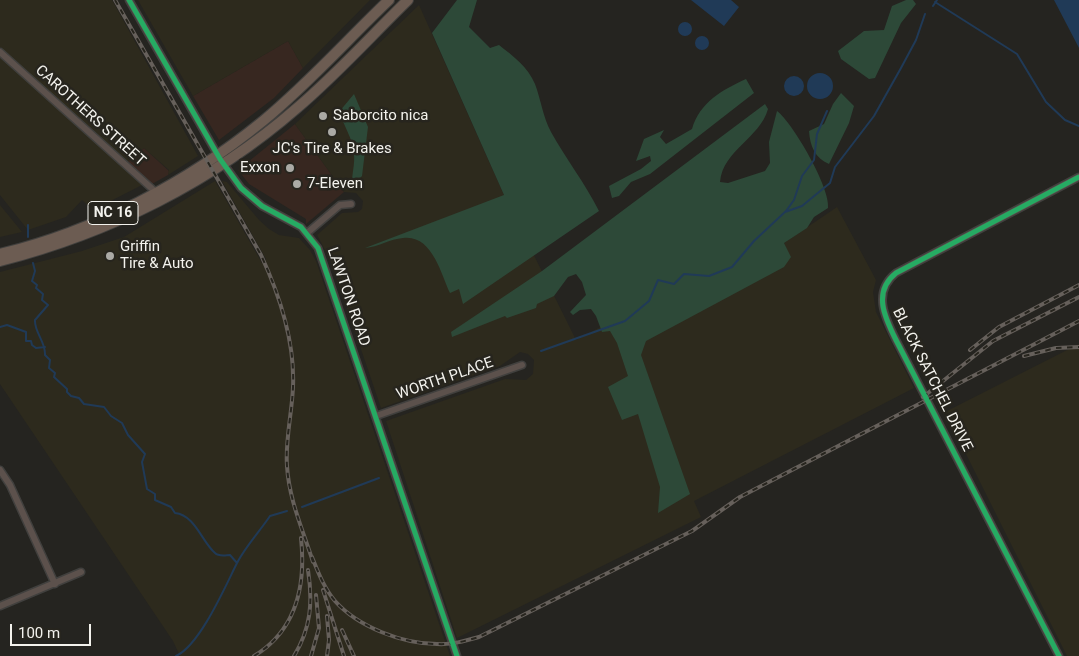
<!DOCTYPE html>
<style>
body{margin:0}
#map{position:relative;width:1079px;height:656px;overflow:hidden;background:#252420;font-family:Roboto,sans-serif}
canvas{display:block}
.scale{position:absolute;left:10px;top:624px;width:81px;height:22px;box-sizing:border-box;border:2px solid #f3f2ed;border-top:0;padding-left:6px;font-size:15px;line-height:18px;white-space:nowrap;color:#f3f2ed;-webkit-text-stroke:4px #27251e;paint-order:stroke}
</style>
<div id="map">
<canvas width="1079" height="656"></canvas>
<div class="scale">100 m</div>
</div>
<script>
const ctx = document.querySelector('canvas').getContext('2d');
ctx.lineJoin = 'round';
function fillPath(path, color) { ctx.fillStyle = color; ctx.fill(path, 'evenodd'); }
function trace(path, color, width, dash) { ctx.strokeStyle = color; ctx.lineWidth = width; ctx.lineCap = dash ? 'butt' : 'round'; ctx.setLineDash(dash || []); ctx.stroke(path); }
function write(font, color, halo, rows, align = 'center') {
  ctx.font = font + ' Roboto,sans-serif'; ctx.lineWidth = 5; ctx.setLineDash([]); ctx.textBaseline = 'middle'; ctx.strokeStyle = halo; ctx.fillStyle = color; for (const [text, x, y, turn = 0] of rows) {
    ctx.save(); ctx.translate(x, y); ctx.rotate((+turn || 0) * Math.PI / 180); ctx.textAlign = isNaN(turn) ? turn : align; if (halo) ctx.strokeText(text, 0, 0); ctx.fillText(text, 0, 0); ctx.restore();
  }
}
const commercial = new Path2D(`
 M 288,41 L 303,68 L 274,98 L 219,140 L 193,96 Z
 M 295,124 L 344,192 L 306,224 L 306,219 L 249,184 L 238,170 Z
 M 144,148 L 169,171 L 168,175 L 152,184 L 127,162 Z`);
const built = new Path2D(`
 M 0,0 L 112,0 L 198,156 L 168,175 L 169,170 L 144,148 L 127,162 L 0,47 Z
 M 138,0 L 370,0 L 303,68 L 288,41 L 193,96 Z
 M 419,5 L 504,195 L 576,340 L 619,317 L 790,258 L 784,243 L 837,207 L 876,280 L 873,292 L 876,312 L 914,388 L 694,501 L 701,517 L 457,638 L 386,421 L 505,379 L 526,380 L 533,374 L 534,360 L 528,354 L 520,352 L 500,366 L 381,408 L 331,261 L 317,235 L 342,213 L 358,212 L 362,209 L 363,201 L 356,193 L 344,192 L 295,124 Z
 M 0,54 L 142,185 L 93,210 L 82,200 L 66,217 L 28,230 L 0,195 Z
 M 215,181 L 262,263 L 266,259 L 222,181 L 227,182 L 259,220 L 269,229 L 279,235 L 299,238 L 310,250 L 316,261 L 450,656 L 180,656 L 173,641 L 0,384 L 0,272 L 82,251 L 124,237 Z
 M 0,205 L 22,232 L 0,237 Z
 M 1079,344 L 1079,656 L 1067,656 L 945,412 Z`);
const green = new Path2D(`
 M 457,0 L 477,0 L 469,27 L 490,48 L 499,45 C 513,56 528,67 535,84 C 541,100 543,117 551,132 C 566,159 585,183 599,211 L 463,304 L 459,289 L 450,293 C 441,274 432,234 403,238 C 390,239 378,247 365,248 L 504,195 L 432,33 Z
 M 906,0 L 913,0 L 916,4 L 901,23 L 875,78 L 869,79 L 841,59 L 838,51 L 864,31 L 884,30 L 892,6 Z
 M 746,79 L 754,93 L 650,174 L 631,182 L 619,196 L 612,198 L 609,186 L 641,169 L 651,161 L 650,156 L 636,161 L 644,139 L 664,130 L 660,137 L 666,144 L 692,129 C 700,102 722,90 746,79 Z
 M 841,93 L 854,106 L 849,123 L 829,164 C 815,158 810,146 809,131 L 824,124 L 833,104 Z
 M 354,94 L 368,127 L 362,176 L 354,184 L 352,183 C 352,173 355,164 354,154 C 353,139 344,126 339,112 Z
 M 765,104 L 768,109 C 760,138 723,150 720,182 L 728,183 L 765,171 L 770,163 L 769,142 L 777,111 C 793,123 831,189 828,208 L 814,217 L 807,228 L 784,243 L 791,257 L 784,267 L 646,341 L 641,355 L 690,494 L 658,513 L 660,487 L 638,414 L 622,420 L 608,387 L 628,376 L 617,343 L 610,331 L 602,332 L 596,316 L 591,309 L 580,310 L 573,315 L 570,312 L 586,295 L 582,282 L 576,274 L 568,277 L 554,296 L 537,304 L 536,308 L 507,318 L 505,316 L 452,337 L 451,332 L 542,271 Z`);
const water = new Path2D(`
 M 691,0 L 731,0 L 739,7 L 724,26 Z
 M 1054,0 L 1079,0 L 1079,48 Z
 M678 29a7 7 0 1 1 14 0a7 7 0 1 1-14 0Z
 M695 43a7 7 0 1 1 14 0a7 7 0 1 1-14 0Z
 M807 86a13 13 0 1 1 26 0a13 13 0 1 1-26 0Z
 M784 86a10 10 0 1 1 20 0a10 10 0 1 1-20 0Z`);
const stream = new Path2D(`
 M 935,2 L 1017,54 L 1046,102 L 1065,120 L 1079,126
 M 933,6 L 937,0
 M 785,212 L 802,206 L 830,183 L 835,167 L 874,116 L 901,68 L 916,40 L 925,14
 M 28,237 L 28,225
 M 33,263 L 35,271 L 32,281 L 37,285 L 36,288 L 43,294 L 42,300 L 48,305 L 35,320 C 34,332 46,342 45,355 L 50,360 L 49,368 L 55,373 L 54,377 L 67,389 L 67,392 L 71,396 L 79,398 L 84,404 L 104,407 L 111,416 L 122,423 L 128,435 L 145,454 L 142,462 L 147,489 L 155,494 L 155,500 L 171,507 L 175,513 C 195,515 202,542 215,553 C 219,557 226,555 230,555 L 237,563
 M 0,327 L 7,325 L 26,332 L 26,341 L 31,341 L 32,345 L 36,348 L 45,347
 M 541,351 L 625,321 L 649,301 L 658,280 L 674,284 L 684,274 L 709,276 L 732,267 L 754,241 L 786,211 L 794,200 L 802,176 L 814,160 L 817,134 L 827,111
 M 302,507 L 379,478
 M 176,656 C 200,645 225,587 237,563 C 245,547 260,531 270,516 L 287,511`);
const minor = new Path2D(`
 M 129,0 L 220,159 L 241,188 L 262,206 L 301,227 L 318,248 L 457,656
 M 0,52 L 159,195
 M 307,233 L 340,205 L 351,204
 M 376,416 L 522,365
 M 0,470 L 10,485 L 55,584
 M 0,606 L 81,572
 M 1059,656 L 896,340 C 885,318 872,292 896,273 L 1079,177`);
const highway = new Path2D(`
 M 0,254 C 95,231 187,183 263,121 C 308,84 347,40 389,0
 M 0,261 C 109,233 212,182 297,108 C 336,75 371,36 408,0`);
const rail = new Path2D(`
 M 115,0 L 261,255 C 280,296 295,341 293,387 C 292,413 285,441 287,466 C 289,500 303,530 313,562
 M 970,350 L 999,327 L 1079,285
 M 1024,356 L 1056,348 L 1079,347
 M 923,397 L 993,341 L 1079,297
 M 312,557 C 318,572 324,588 335,601 C 358,627 403,644 437,644 C 451,645 465,641 479,637 L 692,531 L 740,497 L 1079,321
 M 323,590 L 344,656
 M 327,616 L 329,640 L 327,656
 M 342,630 L 354,656
 M 254,656 C 297,630 306,585 301,538
 M 294,656 C 311,628 313,602 308,570
 M 311,656 L 319,628 L 316,595`);
const cycleway = new Path2D(`
 M 129,0 L 220,159 L 241,188 L 262,206 L 301,227 L 318,248 L 457,656
 M 1059,656 L 896,340 C 885,318 872,292 896,273 L 1079,177`);
const markers = [
 [323,116,5,"#abaaa5"],
 [332,132,5,"#abaaa5"],
 [290,168,5,"#abaaa5"],
 [297,184,5,"#abaaa5"],
 [110,256,5,"#abaaa5"]
];
const shields = [
 [113,213,50]
];
const shieldNames = [
 ["NC 16",113,213]
];
const streetNames = [
 ["CAROTHERS STREET",90,116,42],
 ["LAWTON ROAD",348,297,71],
 ["WORTH PLACE",445,379,-19],
 ["BLACK SATCHEL DRIVE",932,380,63]
];
const poiNames = [
 ["Saborcito nica",333,116],
 ["JC's Tire & Brakes",332,149,"center"],
 ["Exxon",280,168,"right"],
 ["7-Eleven",307,184],
 ["Griffin",120,247],
 ["Tire & Auto",120,264]
];
fillPath(commercial, '#372720');
fillPath(built, '#2d2a1d');
fillPath(green, '#2d4938');
fillPath(water, '#203a57');
trace(stream, '#203a57', 2);
trace(minor, '#41403e', 9);
trace(highway, '#41403e', 12);
trace(minor, '#5c514c', 6);
trace(highway, '#6c5c52', 10);
trace(rail, '#66605b', 4);
trace(rail, '#27251e', 2, [5.5]);
trace(cycleway, '#26ab63', 5);
for (const [x, y, r, color] of markers) { const dot = new Path2D(); dot.arc(x, y, r, 0, 2 * Math.PI); ctx.fillStyle = color; ctx.fill(dot); trace(dot, '#27251e', 2); }
for (const [x, y, w] of shields) { const box = new Path2D(); box.roundRect(x - w / 2, y - 11.5, w, 23, 4); ctx.fillStyle = '#27251e'; ctx.fill(box); trace(box, '#f3f2ed', 1); }
write('bold 14px', '#f3f2ed', null, shieldNames);
write('15px', '#f3f2ed', '#27251e', streetNames);
write('15px', '#f3f2ed', '#27251e', poiNames, 'left');
</script>
